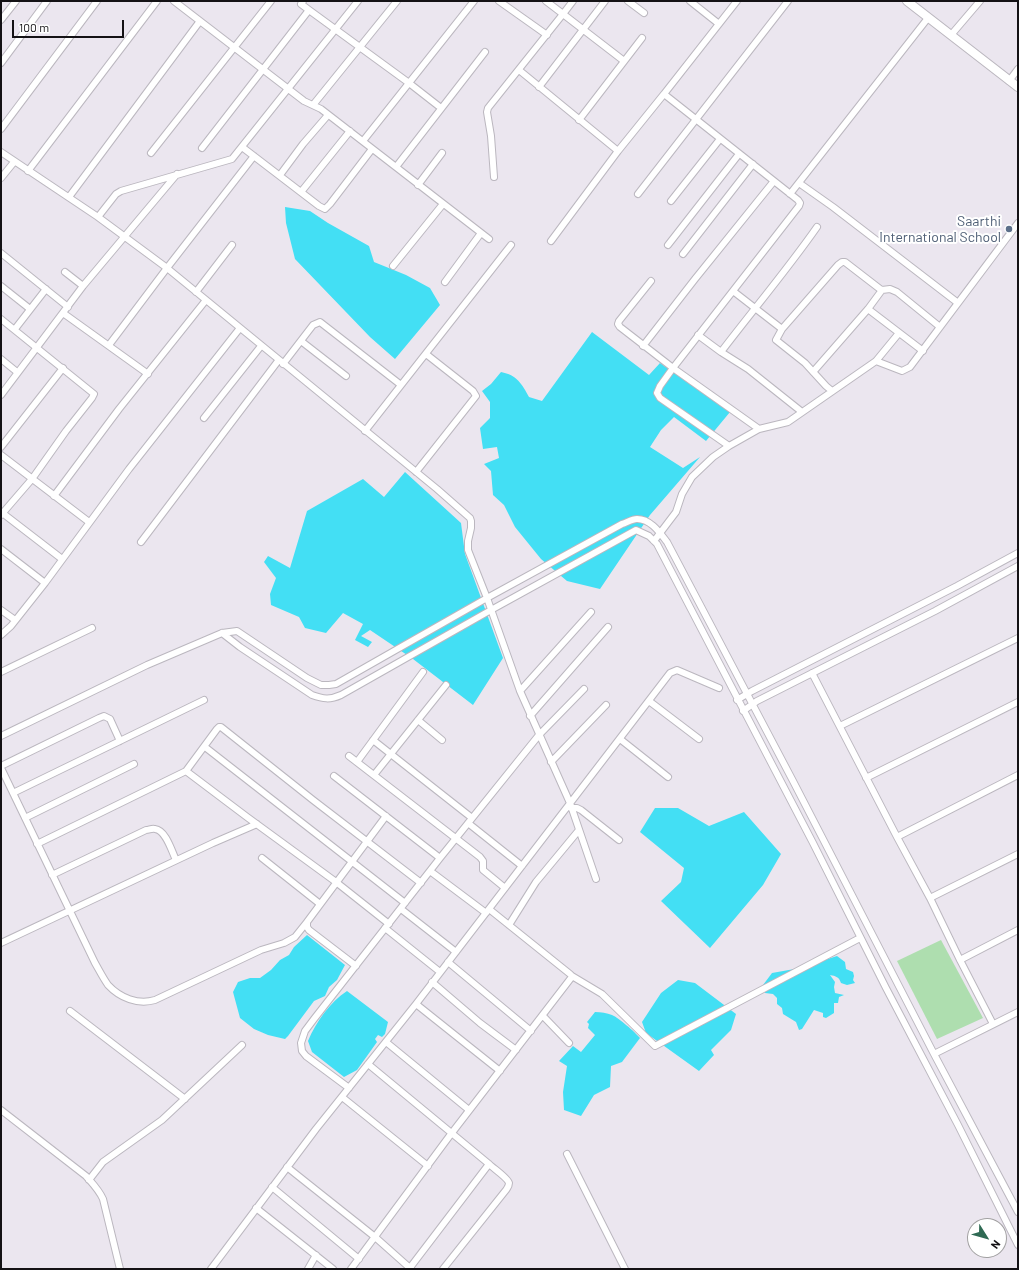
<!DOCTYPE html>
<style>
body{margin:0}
#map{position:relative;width:1019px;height:1270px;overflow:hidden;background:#ebe6ef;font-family:Barlow,sans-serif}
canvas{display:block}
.frame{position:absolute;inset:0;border:2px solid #141215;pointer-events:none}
.north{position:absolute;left:967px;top:1218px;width:40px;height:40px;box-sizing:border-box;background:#fff;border:1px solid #a1a0a1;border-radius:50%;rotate:127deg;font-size:11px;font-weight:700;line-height:16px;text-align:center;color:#141215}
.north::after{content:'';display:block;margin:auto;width:14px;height:18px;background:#2f6a54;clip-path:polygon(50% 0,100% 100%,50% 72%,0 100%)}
.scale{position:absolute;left:12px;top:20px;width:112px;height:18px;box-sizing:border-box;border:2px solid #141215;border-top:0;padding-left:5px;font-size:12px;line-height:14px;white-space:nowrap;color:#141215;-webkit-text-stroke:3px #fff;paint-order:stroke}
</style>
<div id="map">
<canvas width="1019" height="1270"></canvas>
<div class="frame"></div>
<div class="north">N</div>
<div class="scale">100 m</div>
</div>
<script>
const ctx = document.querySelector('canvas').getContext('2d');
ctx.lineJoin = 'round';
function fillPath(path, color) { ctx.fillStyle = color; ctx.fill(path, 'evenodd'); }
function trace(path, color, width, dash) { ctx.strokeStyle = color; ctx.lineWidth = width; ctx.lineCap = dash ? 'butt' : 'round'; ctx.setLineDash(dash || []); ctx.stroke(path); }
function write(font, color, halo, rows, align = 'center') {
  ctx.font = font + ' Barlow,sans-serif'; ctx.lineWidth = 4; ctx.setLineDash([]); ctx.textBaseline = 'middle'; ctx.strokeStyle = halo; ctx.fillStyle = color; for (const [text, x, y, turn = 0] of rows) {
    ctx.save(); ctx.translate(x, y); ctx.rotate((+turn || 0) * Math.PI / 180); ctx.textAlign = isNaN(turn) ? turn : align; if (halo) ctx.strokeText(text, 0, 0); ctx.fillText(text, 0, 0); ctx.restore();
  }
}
const green = new Path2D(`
 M 941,940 L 983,1018 L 937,1039 L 897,961 Z`);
const water = new Path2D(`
 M 285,207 L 310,211 L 328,223 L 369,246 L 374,262 L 406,275 L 430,288 L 440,305 L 395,359 L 370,337 L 295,259 L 286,223 Z
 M 592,332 L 649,375 L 660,363 L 730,412 L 706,441 L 674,417 L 661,430 L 650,447 L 683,468 L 700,457 L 650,515 L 600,589 L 567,581 L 541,559 L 515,527 L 504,505 L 493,495 L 491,471 L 484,464 L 499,458 L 497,447 L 483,449 L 480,428 L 490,418 L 490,402 L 482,391 L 491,384 L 501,372 C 517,375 522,384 529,397 L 542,401 Z
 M 405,472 L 461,523 L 465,554 L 503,658 L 473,705 L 413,659 L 370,630 L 361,636 L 372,642 L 368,647 L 355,640 L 363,624 L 343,613 L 326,633 L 305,628 L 299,617 L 271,605 L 270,594 L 276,578 L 264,562 L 268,556 L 290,568 L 307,511 L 363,479 L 384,497 Z
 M 655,808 L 678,808 L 709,826 L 744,812 L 781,854 L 763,885 L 710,948 L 661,901 L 681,882 L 684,868 L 640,832 Z
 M 307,935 L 345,965 L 337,980 L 329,987 L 325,996 L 314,1001 L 288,1036 L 285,1039 L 268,1035 L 254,1029 L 240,1018 L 233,992 L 238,982 L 250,978 L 260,978 L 271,970 L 280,960 L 289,955 L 294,947 Z
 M 837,956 L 845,962 L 846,969 L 853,972 L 854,976 L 853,980 L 855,983 L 847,985 L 841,983 C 839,977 836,976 830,975 L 835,982 L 834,987 L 835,993 L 844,995 L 839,997 L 838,1003 L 834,1003 L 834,1013 L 826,1018 L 823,1017 L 823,1013 L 814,1010 L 802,1029 L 799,1030 L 796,1022 L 783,1014 L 782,1008 L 777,1004 L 777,998 L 773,994 L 765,993 L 763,985 L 772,973 L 800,968 Z
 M 678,980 L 695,983 L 736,1014 L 731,1030 L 711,1050 L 714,1055 L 699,1071 L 646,1033 L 642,1022 L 661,993 Z
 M 347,991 L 388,1022 L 385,1034 L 382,1037 L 378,1035 L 375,1039 L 377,1042 L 357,1070 L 344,1077 L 312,1052 L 308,1041 C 316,1022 330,1002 347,991 Z
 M 595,1012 C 601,1012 607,1013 612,1015 C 619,1018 635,1032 640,1038 L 622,1062 L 611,1066 L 610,1087 L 594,1095 L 581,1116 L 564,1110 L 563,1092 L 567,1066 L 559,1061 L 573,1046 L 581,1052 L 595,1035 L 588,1028 L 589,1024 L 587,1022 Z`);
const minor = new Path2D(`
 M 174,1 L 304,101 L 321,109 L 489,239
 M 303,1 L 301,4 L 309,10 L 409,83 L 441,108
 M 499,1 L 547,35
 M 573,1 L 563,14 L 624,61
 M 628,1 L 644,13
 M 690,1 L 719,24
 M 1,20 L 16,1
 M 951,35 L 980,1
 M 1,63 L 47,1
 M 519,70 L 618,151
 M 1009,81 L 1018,69
 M 539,87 L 605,1
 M 664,94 L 737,1
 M 313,105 L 397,1
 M 579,120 L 642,38
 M 1,129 L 97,1
 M 363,141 L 474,1
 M 242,147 L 319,206 L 325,209 L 330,204 L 372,149
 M 202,148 L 309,10
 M 1,152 L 98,217 L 167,268 L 437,489 L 470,518 L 471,521 L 471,528 L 468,541 L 468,550 L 487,598 L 520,691 L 570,803 L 596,879
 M 151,153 L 271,1
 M 396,167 L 485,52
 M 28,171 L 157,1
 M 280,175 L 303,144 L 328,115
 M 494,177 L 491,136 L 487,112 L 488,108 L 563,14 L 546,1
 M 1,178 L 14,162
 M 799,183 L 833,207 L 958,303
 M 418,185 L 442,153
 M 301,192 L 350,131
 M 638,194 L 788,1
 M 790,194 L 928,18
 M 69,197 L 200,21
 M 671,201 L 720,139
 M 98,217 L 116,194 L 121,191 L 232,159 L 358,1
 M 551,241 L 618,151 L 664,94 L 798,200 L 800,203 L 799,206 L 673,368 L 660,386 L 657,393 L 660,398 L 729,446
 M 668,245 L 739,154
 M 1,253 L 68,307
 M 683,254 L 753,164
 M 393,266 L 443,204
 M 65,272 L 83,286
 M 651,281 L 619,321 L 618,324 L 620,327 L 673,368 L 759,429
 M 445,282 L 481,233
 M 1,286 L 30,309
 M 733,291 L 782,329 L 776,340 L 805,363 L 826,386 L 832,391
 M 196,292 L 232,245
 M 868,309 L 923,351
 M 63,313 L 148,374
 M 1,319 L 94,394 L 92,398 L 66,431 L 32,479 L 1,515
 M 15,329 L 46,289
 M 782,329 L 838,265 L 842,262 L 845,262 L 880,289 L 882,290 L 890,289 L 897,292 L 940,327
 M 698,335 L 721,352 L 748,369 L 802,412
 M 301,341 L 346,376
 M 109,345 L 167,268 L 254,156
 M 643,346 L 695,279 L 774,181
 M 721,352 C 753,310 787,270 817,227
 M 1,359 L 17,372
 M 876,361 L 902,371 L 910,367 L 1018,223
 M 283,364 L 313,325 L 320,322 L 401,385
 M 813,372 L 868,309 L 882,290
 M 1,395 L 83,286 L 177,174
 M 204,418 L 261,346
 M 365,431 L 511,245
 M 1,447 L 63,368
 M 1,455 L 89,522
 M 416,472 L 476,396 L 473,391 L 426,354
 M 54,496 L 119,409 L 206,300
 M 1,512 L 62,559
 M 654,541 L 676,512 L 682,494 L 692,477 L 713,457 L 729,446 L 759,429 L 788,422 L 876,361 L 899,333
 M 141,542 L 278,361
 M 1,549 L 45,583
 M 1,610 L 15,620
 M 222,633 L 240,647 L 312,695 C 323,699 330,700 341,695 L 491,610 L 636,530 L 649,536 L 657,544 L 813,843 L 886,988 L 958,1125 L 1018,1245
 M 1,635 L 11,626 L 45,583 L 129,469 L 240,328
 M 1,672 L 92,628
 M 812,673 L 897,837 L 930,898 L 960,960 L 993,1024
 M 520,691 L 591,612
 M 737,700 L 752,691 L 957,586 L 1018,553
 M 649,701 L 699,739
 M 743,711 L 757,701 L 935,611 L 1018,566
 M 530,716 L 608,627
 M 418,720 L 442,740
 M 840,726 L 1018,638
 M 1,736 L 147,665 L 222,633 L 237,631 L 307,678 L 321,685 L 329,685 L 336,684 L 487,598 L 622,524 C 626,523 632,519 637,519 C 651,519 660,533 667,542 L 793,781 L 934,1054 L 1018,1212
 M 620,739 L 668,777
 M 373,740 L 472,818
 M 205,747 L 405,903
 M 349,756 L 480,857 L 483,861 L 483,870 L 505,888
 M 357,762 L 423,672
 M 551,762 L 606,705
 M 1,766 L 99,718 L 104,716 L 110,719 L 120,741
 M 1,768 L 95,963 C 99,970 103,978 108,985 C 120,998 138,1005 155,1000 L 261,950 L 284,943 L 295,937 L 307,922
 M 186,771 L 247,817 L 336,882 L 389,924
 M 374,775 L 446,685
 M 334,776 L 440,858
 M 866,778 L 1018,702
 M 13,793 L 204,700
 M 571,808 L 577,808 L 581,810 L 619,840
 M 25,818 L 134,764
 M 468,823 L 522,866
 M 897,837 L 1018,775
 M 37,844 L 186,771 L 217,729 L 219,727 L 221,727 L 313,800 L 421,883
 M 262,858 L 320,904
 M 430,871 L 486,913
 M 52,875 L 146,830 C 149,830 152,828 155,829 C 166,830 172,852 176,860
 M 930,898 L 1018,854
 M 401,909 L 456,952
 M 509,925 L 536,882 L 579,830
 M 385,928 L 440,972
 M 1,943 L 213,843 L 257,824
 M 960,960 L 1018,930
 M 448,962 L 531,1031
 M 356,966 L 309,930 L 307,927 L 307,922 L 386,816
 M 572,976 L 602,994 L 655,1046 L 860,938
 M 432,982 L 480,1023 L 516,1050
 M 416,1004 L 500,1071
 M 70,1011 L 185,1099
 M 543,1016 L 569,1043
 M 386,1042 L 469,1110
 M 934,1054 L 1018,1012
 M 368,1064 L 489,1164 C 493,1168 508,1178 509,1183 C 509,1186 508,1187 506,1190 L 443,1269
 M 349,1088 L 306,1056 L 302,1051 L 301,1043 L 305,1031 L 314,1019 L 440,858 L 539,735 L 584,689
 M 342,1097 L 428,1166
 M 1,1110 L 86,1176 C 93,1184 99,1190 103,1199 L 120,1269
 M 567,1154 L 625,1269
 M 287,1167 L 375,1237 L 411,1269
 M 89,1180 L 103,1162 L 162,1120 L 242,1045
 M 272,1187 L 359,1259
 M 256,1208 L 333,1269
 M 211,1269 L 316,1129 L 416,1004 L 670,673 L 677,670 L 719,688
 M 308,1269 L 316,1255
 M 351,1269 L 451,1134 L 571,978 L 572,976 L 570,974 L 489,909
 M 409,1269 L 489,1164`);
const tertiary = new Path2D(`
 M 907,1 L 1018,87`);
const markers = [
 [1009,229,4,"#5c6f8a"]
];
const serviceNames = [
 ["Saarthi",1001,221],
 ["International School",1001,237]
];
fillPath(green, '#aedeaf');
fillPath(water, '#43dff4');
trace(minor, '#bbb7bf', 8);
trace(tertiary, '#bbb7bf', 10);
trace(minor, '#fff', 6);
trace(tertiary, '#fff', 8);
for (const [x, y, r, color] of markers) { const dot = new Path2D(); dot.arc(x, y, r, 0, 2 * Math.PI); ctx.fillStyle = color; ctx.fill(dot); trace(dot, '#fff', 1.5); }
write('14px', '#4e5e75', '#fff', serviceNames, 'right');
</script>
